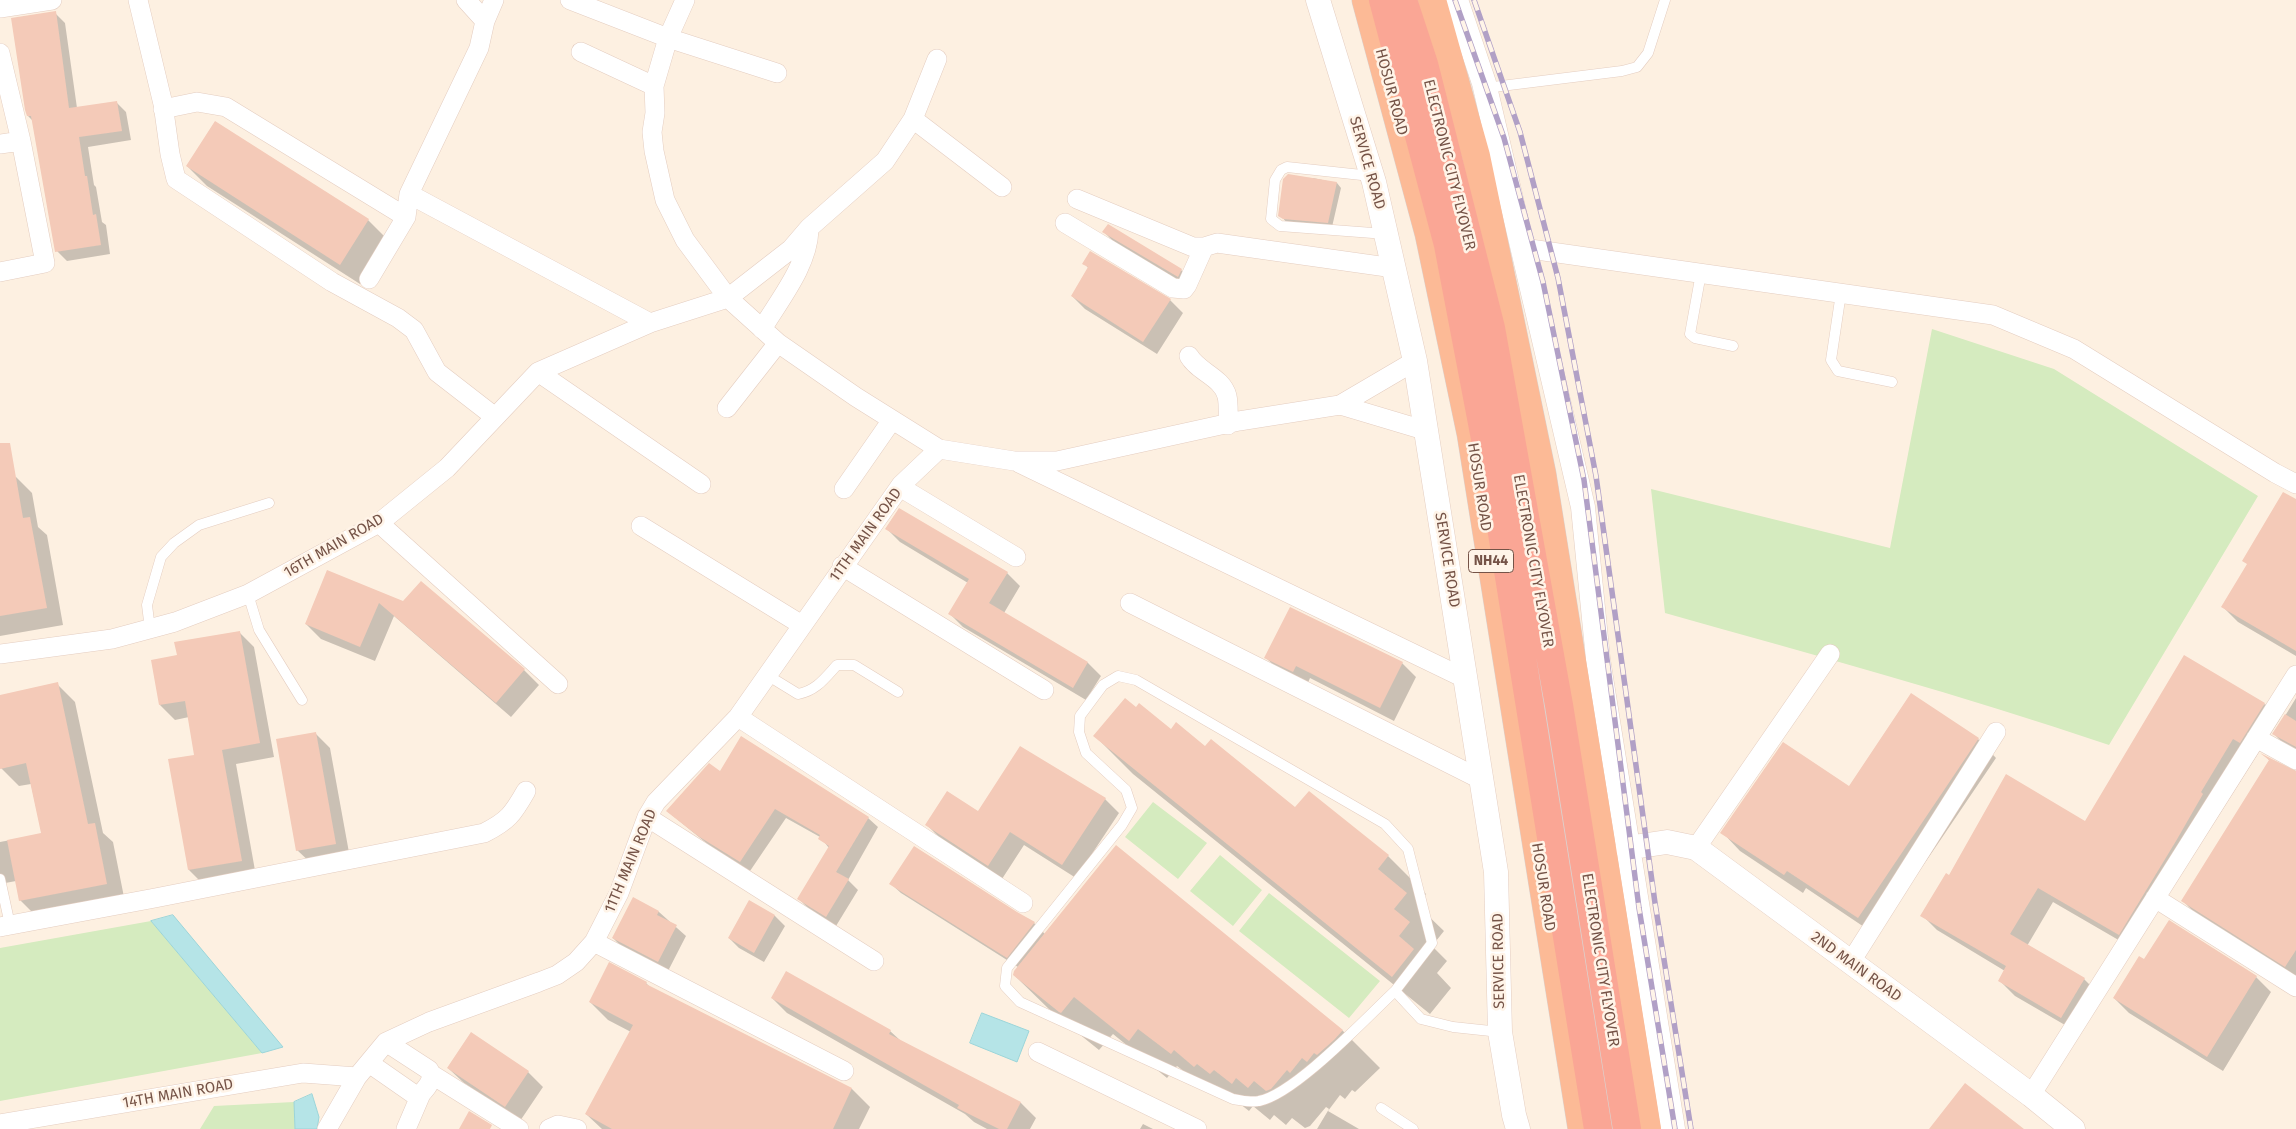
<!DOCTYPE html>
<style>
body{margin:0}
canvas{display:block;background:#fdf0e1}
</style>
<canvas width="2296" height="1129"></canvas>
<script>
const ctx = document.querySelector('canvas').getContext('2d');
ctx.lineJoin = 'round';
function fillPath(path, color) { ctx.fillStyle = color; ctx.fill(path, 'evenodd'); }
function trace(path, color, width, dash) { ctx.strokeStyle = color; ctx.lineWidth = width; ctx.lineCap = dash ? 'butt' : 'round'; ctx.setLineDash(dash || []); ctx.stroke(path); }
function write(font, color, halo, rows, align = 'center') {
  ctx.font = font + ' "Fira Sans",sans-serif'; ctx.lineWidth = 5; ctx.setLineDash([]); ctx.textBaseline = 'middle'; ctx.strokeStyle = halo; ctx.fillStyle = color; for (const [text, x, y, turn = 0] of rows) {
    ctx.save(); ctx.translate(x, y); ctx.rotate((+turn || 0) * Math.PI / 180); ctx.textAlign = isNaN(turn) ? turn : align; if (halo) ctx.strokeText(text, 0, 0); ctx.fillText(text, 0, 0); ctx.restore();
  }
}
const green = new Path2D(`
 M 1932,329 L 2054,369 L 2258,496 L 2109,745 C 1962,695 1814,655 1665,613 L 1651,489 L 1890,548 Z
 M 1153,802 L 1207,843 L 1178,879 L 1125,837 Z
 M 1220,855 L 1262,890 L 1233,926 L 1190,891 Z
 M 1269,893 L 1380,981 L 1349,1018 L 1239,931 Z
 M 151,921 L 262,1053 L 0,1101 L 0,948 Z
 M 294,1102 L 295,1129 L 200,1129 L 214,1106 Z`);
const water = new Path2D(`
 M 173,915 L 283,1047 L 262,1053 L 151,921 Z
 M 982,1013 L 1029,1031 L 1017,1062 L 970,1043 Z
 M 312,1094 L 319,1117 L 317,1129 L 295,1129 L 294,1102 Z`);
const shadow = new Path2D(`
 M 55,13 L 65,23 L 77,108 L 116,102 L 126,112 L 131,140 L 88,147 L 94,185 L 96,187 L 102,222 L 106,225 L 110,254 L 67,261 L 57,251 L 34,122 L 28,116 Z
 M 215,122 L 368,220 L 388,240 L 360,284 L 207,186 L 187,166 Z
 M 1287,177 L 1313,178 L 1337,183 L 1341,188 L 1332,227 L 1288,224 L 1280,215 Z
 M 1104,232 L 1181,270 L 1191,280 L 1188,286 L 1114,242 Z
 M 1084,263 L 1170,300 L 1183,313 L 1157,354 L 1085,309 L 1072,296 L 1089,269 Z
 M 16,477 L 32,493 L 38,527 L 47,535 L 63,625 L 0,636 L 0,479 Z
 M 2296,501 L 2296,656 L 2238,622 L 2223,607 Z
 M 887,529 L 1007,573 L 1020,586 L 1004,613 L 1088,663 L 1101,676 L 1086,700 L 963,627 L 950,614 L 968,583 L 900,542 Z
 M 328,572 L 524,670 L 539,685 L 511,717 L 394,616 L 375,661 L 321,639 L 306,624 Z
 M 239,632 L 254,647 L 274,757 L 236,764 L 256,876 L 204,885 L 189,870 L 170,760 L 196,756 L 189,717 L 175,720 L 160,705 L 178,656 Z
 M 1266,658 L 1402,663 L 1416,677 L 1394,721 L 1310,678 L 1307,685 L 1280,671 Z
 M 57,684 L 75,702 L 103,833 L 113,842 L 125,902 L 38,918 L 20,900 L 16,881 L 0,884 L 0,842 L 42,834 L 31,784 L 19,786 L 1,768 L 0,696 Z
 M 2296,698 L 2296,753 L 2289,749 L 2274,734 Z
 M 2265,704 L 2280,719 L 2134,949 L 2053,902 L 2027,946 L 2084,979 L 2099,994 L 2077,1032 L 2015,996 L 2000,981 L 2005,971 L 1937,930 L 1922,915 L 1949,876 L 2085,822 Z
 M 1171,730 L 1206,747 L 1295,809 L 1388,856 L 1426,894 L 1417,905 L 1444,931 L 1432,946 L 1447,961 L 1437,973 L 1451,988 L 1430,1014 L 1133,774 L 1095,736 Z
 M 315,733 L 330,748 L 350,858 L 313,865 L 297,850 Z
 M 1978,739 L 1996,758 L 1876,935 L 1806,888 L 1803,893 L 1740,851 L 1722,832 L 1849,788 Z
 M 2267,758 L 2296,771 L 2296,978 L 2198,916 L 2183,901 L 2270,761 Z
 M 721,773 L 868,818 L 878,827 L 848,880 L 858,890 L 836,926 L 809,909 L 799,899 L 829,848 L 820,837 L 786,818 L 750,871 L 710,846 L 667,811 Z
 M 1105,799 L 1119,813 L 1076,878 L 1024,845 L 1002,879 L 940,838 L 927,825 Z
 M 891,884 L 1016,914 L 1034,923 L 1045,934 L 1342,1030 L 1380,1068 L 1355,1092 L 1352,1090 L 1345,1099 L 1340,1095 L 1328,1111 L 1359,1129 L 1317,1129 L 1329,1109 L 1326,1107 L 1310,1126 L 1305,1128 L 1292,1118 L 1286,1125 L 1274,1115 L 1270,1120 L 1253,1106 L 1249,1111 L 1235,1100 L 1209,1091 L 1177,1066 L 1167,1078 L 1113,1034 L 1099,1050 L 1053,1013 L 1014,975 L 1018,967 L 901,893 Z
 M 634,899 L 659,912 L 686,936 L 668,971 L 623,948 L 613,938 Z
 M 749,902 L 775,916 L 785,926 L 764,962 L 739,948 L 729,938 Z
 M 2145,961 L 2256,977 L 2271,992 L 2223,1071 L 2129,1013 L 2114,998 Z
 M 646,983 L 651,988 L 852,1089 L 870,1107 L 859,1129 L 602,1129 L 586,1114 L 631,1032 L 608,1020 L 590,1002 Z
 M 772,998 L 890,1031 L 901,1041 L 1021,1103 L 1036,1118 L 1030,1129 L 987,1129 L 974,1122 L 965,1114 L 787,1013 Z
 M 448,1068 L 528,1072 L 543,1087 L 520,1121 L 464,1083 Z
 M 1143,1124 L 1153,1129 L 1140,1129 Z`);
const building = new Path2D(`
 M 56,11 L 69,108 L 117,101 L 122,131 L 79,137 L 85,176 L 87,176 L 93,215 L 96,214 L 101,245 L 55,252 L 31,116 L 27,116 L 25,110 L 11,18 Z
 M 215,121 L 369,219 L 340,265 L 186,166 Z
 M 1288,174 L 1337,182 L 1328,223 L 1283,219 L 1278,216 L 1283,179 Z
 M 1108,224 L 1182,269 L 1178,277 L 1102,232 Z
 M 1090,251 L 1171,299 L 1143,342 L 1071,296 L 1088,267 L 1082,264 Z
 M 0,443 L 10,443 L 23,518 L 30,517 L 47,608 L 0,616 Z
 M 2283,492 L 2296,499 L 2296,651 L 2221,607 L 2247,564 L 2242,561 Z
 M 899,508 L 1008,572 L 989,603 L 1088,662 L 1073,688 L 948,614 L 969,579 L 885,529 Z
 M 327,570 L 403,601 L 421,581 L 525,669 L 496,703 L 379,603 L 360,647 L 305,624 Z
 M 1290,607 L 1403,662 L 1380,708 L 1296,666 L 1293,672 L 1264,658 Z
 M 240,631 L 260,743 L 222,750 L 242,861 L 188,870 L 168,759 L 194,755 L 185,701 L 159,705 L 151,660 L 177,655 L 174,642 Z
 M 2184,655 L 2265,703 L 2240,743 L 2233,739 L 2201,792 L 2203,794 L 2176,841 L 2119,935 L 2038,888 L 2010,934 L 2085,978 L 2061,1018 L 1998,981 L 2006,966 L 1920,916 L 1946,873 L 1949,875 L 2006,774 L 2085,821 Z
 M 58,682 L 88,824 L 95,823 L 107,884 L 19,901 L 7,840 L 41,833 L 26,763 L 0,769 L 0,695 Z
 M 1911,693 L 1979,738 L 1858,918 L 1787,871 L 1784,875 L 1720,833 L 1783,742 L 1849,786 Z
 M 1125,698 L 1136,707 L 1139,703 L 1171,729 L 1176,722 L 1205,746 L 1211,739 L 1295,807 L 1309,791 L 1389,855 L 1378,869 L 1407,893 L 1394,909 L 1410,922 L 1399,936 L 1414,949 L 1392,977 L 1093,736 Z
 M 2285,714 L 2296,721 L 2296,747 L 2272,734 Z
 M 316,732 L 336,844 L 296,851 L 276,739 Z
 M 741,736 L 869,817 L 836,872 L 849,879 L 826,917 L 797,899 L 829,846 L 818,839 L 820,835 L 775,809 L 740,862 L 698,836 L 666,811 L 709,763 L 720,771 Z
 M 1020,746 L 1106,798 L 1062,865 L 1010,832 L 988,866 L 925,825 L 947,791 L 978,811 Z
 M 2260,753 L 2296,771 L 2296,950 L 2285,967 L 2181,901 L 2269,760 Z
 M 1116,845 L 1343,1030 L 1334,1040 L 1317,1055 L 1314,1053 L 1307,1062 L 1302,1058 L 1290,1073 L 1287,1070 L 1271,1089 L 1266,1091 L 1254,1081 L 1248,1088 L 1236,1078 L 1232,1084 L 1214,1070 L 1210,1074 L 1197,1064 L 1194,1067 L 1174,1050 L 1171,1054 L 1138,1029 L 1129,1041 L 1074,997 L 1061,1013 L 1059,1012 L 1013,975 L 1014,971 Z
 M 914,846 L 1017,912 L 1035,922 L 1007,958 L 889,884 Z
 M 633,897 L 659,911 L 657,915 L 677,925 L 658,962 L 612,938 Z
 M 749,900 L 775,915 L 754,953 L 728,938 Z
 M 2169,920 L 2257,976 L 2207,1057 L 2113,998 L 2139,956 L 2144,959 Z
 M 609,962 L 647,982 L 646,984 L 852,1088 L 833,1129 L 612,1129 L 585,1114 L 633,1025 L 589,1002 Z
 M 786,971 L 891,1030 L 889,1034 L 1021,1102 L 1007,1129 L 999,1129 L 957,1108 L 959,1105 L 771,998 Z
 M 471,1032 L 529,1071 L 505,1107 L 447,1068 Z
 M 1965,1083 L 2024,1129 L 1929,1129 Z
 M 469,1111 L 492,1125 L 490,1129 L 459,1129 Z`);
const service = new Path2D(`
 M 1485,88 L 1622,71 L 1637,67 L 1648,53 L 1665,0
 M 1371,176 L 1287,167 L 1281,170 L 1275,180 L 1271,219 L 1280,226 L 1386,234
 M 1701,273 L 1690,334 L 1695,338 L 1733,346
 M 1841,293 L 1831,360 L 1838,371 L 1892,382
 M 248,594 L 259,630 L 302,700
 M 150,629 L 147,605 L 161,557 L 174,543 L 199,525 L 269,503
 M 767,675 L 798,694 C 816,691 825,678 837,665 L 854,665 L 898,692
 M 0,879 L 10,925
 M 1395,991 C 1366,1018 1295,1094 1259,1101 C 1251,1103 1241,1100 1233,1099 L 1020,1002 L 1005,986 L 1007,968 L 1122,825 L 1132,808 L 1126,790 L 1086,753 L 1079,732 L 1080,716 L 1103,685 L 1118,676 L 1136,680 L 1385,824 L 1408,849 L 1432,943 L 1395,991 L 1421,1019 L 1453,1027 L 1500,1032
 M 1381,1108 L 1413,1129`);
const minor = new Path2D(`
 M 138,0 L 163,104 L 170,154 L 176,179 L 332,282 L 398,318 L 414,330 L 437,372 L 495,417
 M 466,0 L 485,21 L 494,0
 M 570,0 L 668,38 L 777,73
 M 685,0 L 668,38 L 654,86 L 655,113 L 652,132 L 654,151 L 665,200 L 685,240 L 728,298 L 778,343 L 856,397 L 939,449 L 1014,461 L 1057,461 L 1239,421 L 1340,405 L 1415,361
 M 0,8 L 52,0
 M 581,52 L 654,86
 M 0,53 L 21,141 L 45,263 L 0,272
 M 163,109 L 197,102 L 226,107 L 406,217
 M 913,119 L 1002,187
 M 0,144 L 21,141
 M 409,194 L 479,48 L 485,21
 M 1077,199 L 1193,247 L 1204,247 L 1217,243 L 1394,268
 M 1065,223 L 1173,288 L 1184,289 L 1187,285 L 1204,247
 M 1523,248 L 1993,315 L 2074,349 L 2275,473 L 2296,484
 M 369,279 L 406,217 L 409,194 L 650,323
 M 762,329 C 780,299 808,265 809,230
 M 1189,356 C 1198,372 1222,377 1227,396 C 1229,405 1228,416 1228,425
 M 538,372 L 701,484
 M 1340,405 L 1427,431
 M 727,408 L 778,343
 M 1019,463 L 1466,679
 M 900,487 L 1016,557
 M 844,489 L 892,420
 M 379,523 L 558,684
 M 641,526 L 802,625
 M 842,566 L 1044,690
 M 1130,603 L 1482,780
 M 0,654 L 112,639 L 175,622 L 248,594 L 379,523 L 447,468 L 538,372 L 650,323 L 728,298 L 791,249 L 809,228 L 885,161 L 913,119 L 937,59
 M 738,717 L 1023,903
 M 2256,738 L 2296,760
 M 647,817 L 874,961
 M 1696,848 L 1830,654
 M 2155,898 L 2296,987
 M 0,927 L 155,898 L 484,833 C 508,821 513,814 526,791
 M 594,942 L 844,1071
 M 1850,963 L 1996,732
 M 1038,1052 L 1197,1129
 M 369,1063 L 415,1095 L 421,1094 C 427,1087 435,1079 429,1070 L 386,1042
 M 431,1074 L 519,1129
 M 2031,1095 L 2296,675
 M 0,1124 L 303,1073 L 357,1077
 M 327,1129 L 357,1077 L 386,1042 L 429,1022 L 539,982 L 557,975 L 576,962 L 594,942 L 619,893 L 647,817 L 656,802 L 738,717 L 901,485 L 939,449
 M 406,1129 L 421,1094
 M 549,1129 L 558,1125 L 577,1129`);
const tertiary = new Path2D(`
 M 1318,0 L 1374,182 L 1415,361 L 1496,872 L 1500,1032 L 1514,1115 L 1518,1129
 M 1456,0 L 1484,83 L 1583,507 L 1598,659 L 1673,1129
 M 1627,848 L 1667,842 L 1696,848 L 2031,1095 L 2073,1129`);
const trunk = new Path2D(`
 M 1366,0 L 1429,234 L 1471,434 L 1582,1129
 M 1432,0 L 1476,156 L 1542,474 L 1647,1129`);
const motorway = new Path2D(`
 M 1383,0 L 1448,245 L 1496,496 L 1598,1129
 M 1403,0 L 1424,64 L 1491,328 L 1559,705 L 1627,1129`);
const rail = new Path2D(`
 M 1455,0 L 1504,138 L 1543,282 L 1584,480 L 1639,908 L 1675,1129
 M 1474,0 L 1520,132 L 1558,278 L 1596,476 L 1655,903 L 1691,1129`);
const shields = [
 [1491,561,45]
];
const shieldNames = [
 ["NH44",1491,561]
];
const streetNames = [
 ["HOSUR ROAD",1391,92,75],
 ["SERVICE ROAD",1367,163,74],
 ["ELECTRONIC CITY FLYOVER",1449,165,76],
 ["HOSUR ROAD",1479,487,81],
 ["11TH MAIN ROAD",866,535,-54],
 ["16TH MAIN ROAD",334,546,-30],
 ["SERVICE ROAD",1447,560,81],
 ["ELECTRONIC CITY FLYOVER",1533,561,80],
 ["11TH MAIN ROAD",631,861,-67],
 ["HOSUR ROAD",1543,887,81],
 ["ELECTRONIC CITY FLYOVER",1600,960,81],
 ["SERVICE ROAD",1499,961,-91],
 ["2ND MAIN ROAD",1856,967,36],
 ["14TH MAIN ROAD",178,1094,-10]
];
fillPath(green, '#d5ebbf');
fillPath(water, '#b5e4e7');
trace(water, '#9bd5d9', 1);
fillPath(shadow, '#0003');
fillPath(building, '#f4cab8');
trace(service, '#e4cdc0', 11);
trace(minor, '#e4cdc0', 20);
trace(tertiary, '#e4cdc0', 25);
trace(trunk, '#dbd2cf', 29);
trace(motorway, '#dbd2cf', 29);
trace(service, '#fff', 10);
trace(minor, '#fff', 19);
trace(tertiary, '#fff', 24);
trace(trunk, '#fcba96', 28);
trace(motorway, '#faa695', 28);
trace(rail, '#b1a0c6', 5.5);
trace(rail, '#fff4e8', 4, [11]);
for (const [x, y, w] of shields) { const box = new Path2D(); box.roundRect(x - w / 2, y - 11.5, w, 23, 4); ctx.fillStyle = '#fff4e8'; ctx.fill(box); trace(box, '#755347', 1); }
write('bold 14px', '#755347', null, shieldNames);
write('15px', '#755347', '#fff4e8', streetNames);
</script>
